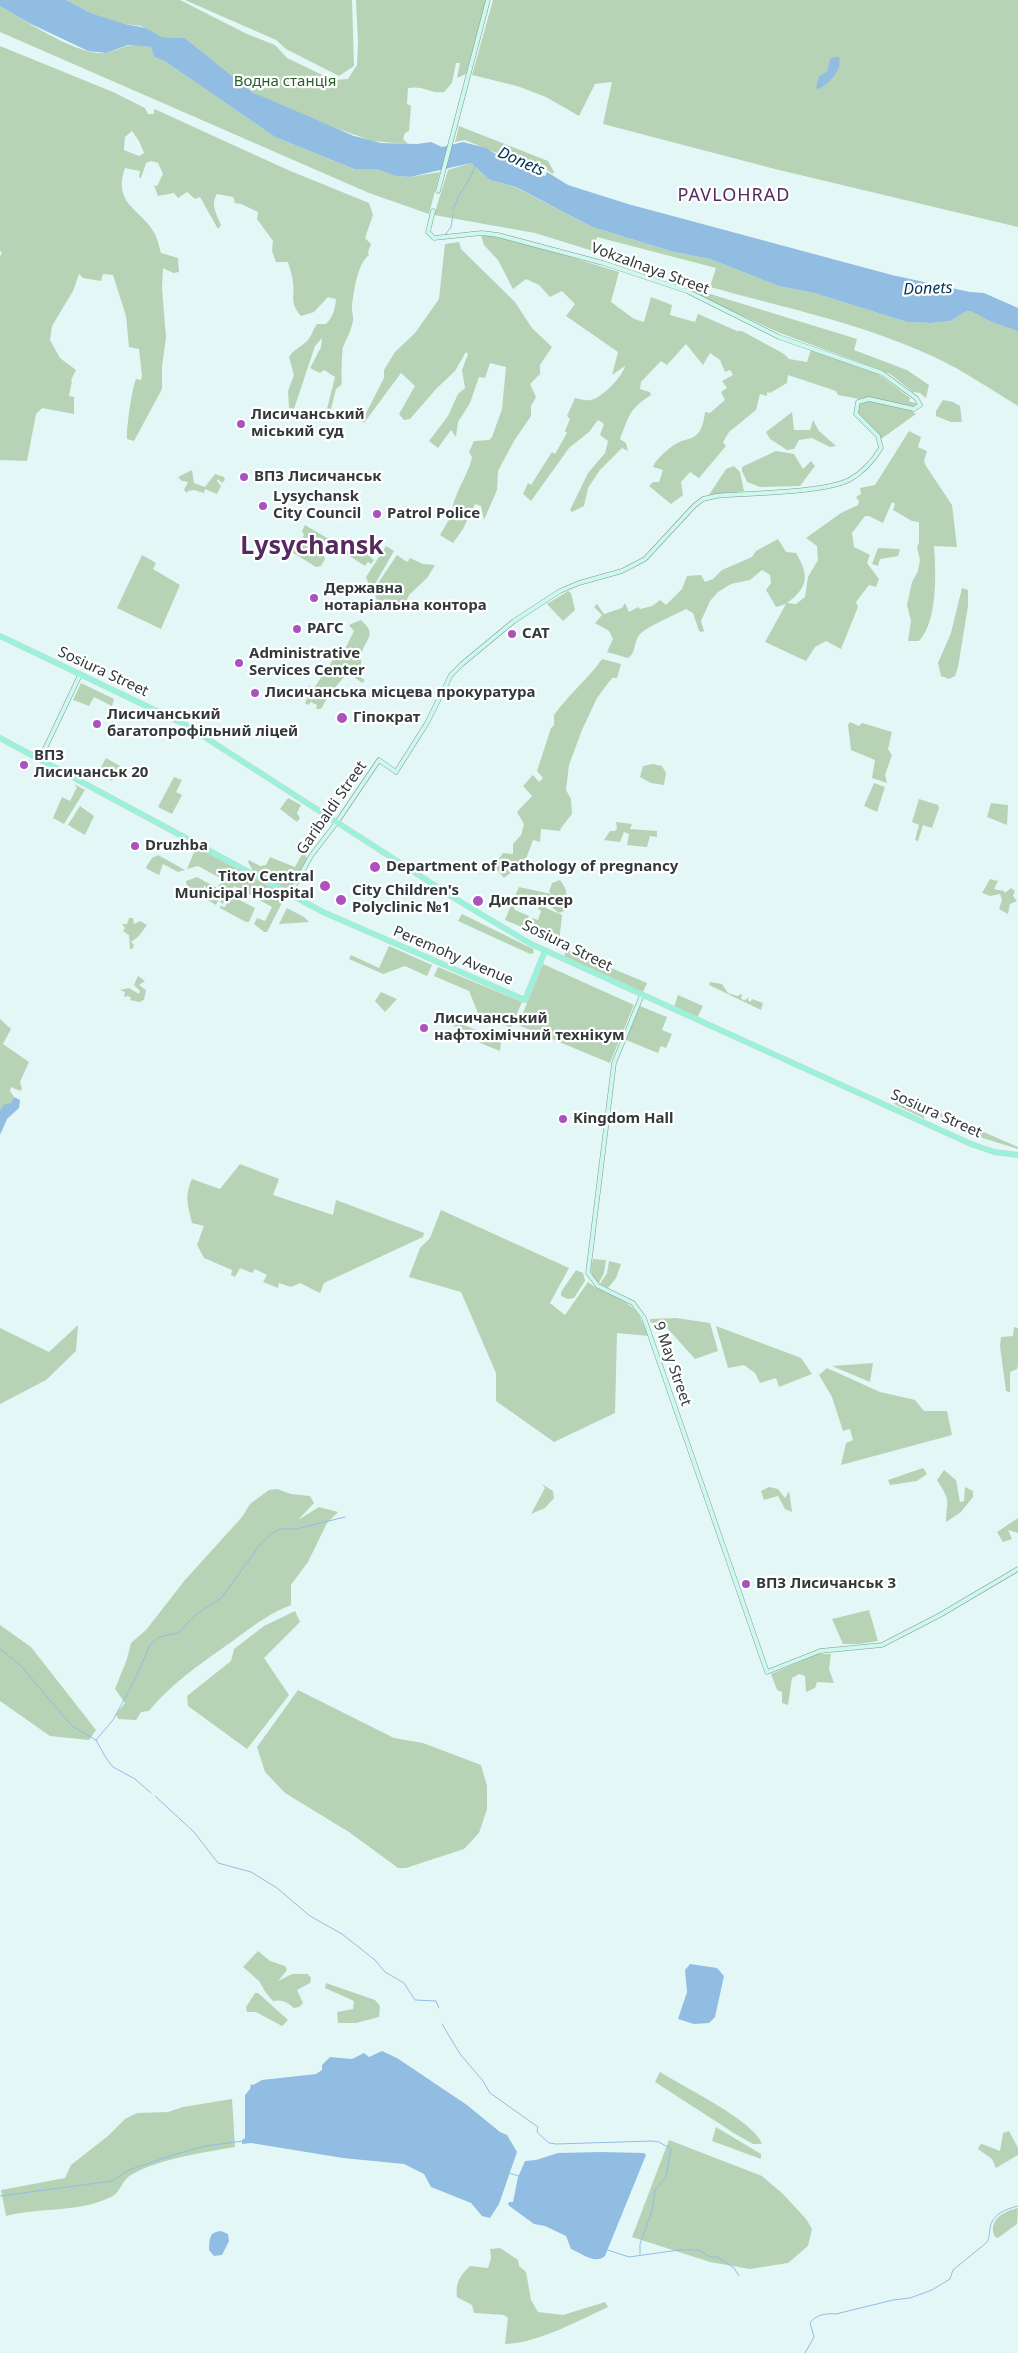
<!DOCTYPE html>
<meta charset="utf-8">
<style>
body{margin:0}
canvas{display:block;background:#e4f7f7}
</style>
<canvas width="1018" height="2353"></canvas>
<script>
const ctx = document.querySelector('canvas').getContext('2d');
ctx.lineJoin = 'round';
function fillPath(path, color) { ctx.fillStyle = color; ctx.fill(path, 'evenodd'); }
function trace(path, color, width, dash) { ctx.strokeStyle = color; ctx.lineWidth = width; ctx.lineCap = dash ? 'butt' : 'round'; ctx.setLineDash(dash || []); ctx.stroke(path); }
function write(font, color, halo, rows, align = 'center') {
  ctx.font = font + ' "Noto Sans",sans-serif'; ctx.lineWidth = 4.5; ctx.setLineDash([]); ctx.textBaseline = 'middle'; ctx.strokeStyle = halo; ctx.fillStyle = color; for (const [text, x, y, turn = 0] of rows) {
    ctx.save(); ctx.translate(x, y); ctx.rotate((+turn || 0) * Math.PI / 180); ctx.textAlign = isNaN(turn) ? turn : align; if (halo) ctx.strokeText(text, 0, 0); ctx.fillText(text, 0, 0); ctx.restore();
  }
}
const green = new Path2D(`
 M 66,0 L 180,0 L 247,34 L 275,45 L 287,58 L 333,80 L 348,79 L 357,65 L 358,42 L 356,0 L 486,0 L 466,74 L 457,78 L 460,63 L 456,63 L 452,83 L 444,92 C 430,94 424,85 408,88 L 407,104 L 411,106 L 409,131 L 405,133 L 403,139 L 408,144 L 372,141 L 316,121 L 252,92 L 185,38 L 162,37 L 141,26 L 125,24 L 91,13 Z
 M 185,0 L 352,0 L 354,66 L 339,76 L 286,49 L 276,40 Z
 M 493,0 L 1018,0 L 1018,227 L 775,169 L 603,124 L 612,82 L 595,84 L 579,116 L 546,97 L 517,86 L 472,75 Z
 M 0,6 C 24,20 71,51 98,53 C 109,54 117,49 127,46 C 134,44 143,46 151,47 L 154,57 L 166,62 L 275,137 L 334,161 L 354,169 L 376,169 L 396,176 L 410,177 L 440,172 L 429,214 L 369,193 L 0,32 Z
 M 0,46 L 113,92 L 145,108 L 148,114 L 154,114 L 154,109 L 161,112 L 288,170 L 369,203 L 373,215 L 365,238 L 371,244 L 368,252 L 369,255 C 357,264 354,291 352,306 C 351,311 354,316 353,321 C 351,331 347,338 343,347 C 342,349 341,380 342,384 L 336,389 L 331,409 L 327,409 L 335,377 L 324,370 L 320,373 L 310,368 L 321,347 L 322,338 L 315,346 L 294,409 L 289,408 L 288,391 L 294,375 L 289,357 C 294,349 300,348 307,341 C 312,336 313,329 317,324 L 326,324 C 333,317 335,309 336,299 L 328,297 L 314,312 L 301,316 C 289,302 295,298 293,282 C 292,275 290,269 288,262 L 276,262 L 272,251 L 273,241 L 257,219 L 258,212 L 241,204 L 235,203 L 233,197 L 217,194 C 210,204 217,215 221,225 L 218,229 L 200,197 L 195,199 L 187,192 L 178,198 L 174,193 L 158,196 L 154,185 L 157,186 L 163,174 L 158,163 L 151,161 L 146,163 L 141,178 L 139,177 L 140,171 L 125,168 C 112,205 142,209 155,234 C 158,240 159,247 161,253 L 178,258 L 179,272 L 173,273 L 163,268 L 162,288 L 166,337 L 162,367 L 162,389 L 134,441 L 127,439 C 126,430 132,387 136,379 L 141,380 L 142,376 L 139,349 L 129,347 L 126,316 L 113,275 L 103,274 L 101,281 L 83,278 L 79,274 L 73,291 L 52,326 L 50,340 L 60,358 L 76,370 L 71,380 L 72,381 L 69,396 L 74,397 L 74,414 L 42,408 L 36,414 L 27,461 L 0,460 L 0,256 L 2,253 L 0,251 ZM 132,131 L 139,141 L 144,153 L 139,156 L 124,150 L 125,137 Z
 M 459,126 L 548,161 L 554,172 L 553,174 L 544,168 L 530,167 L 465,140 L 455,142 Z
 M 471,163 L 490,180 L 515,187 L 592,227 L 674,252 L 710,259 L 779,286 L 814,293 L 907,322 L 931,323 L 950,321 L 967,311 L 977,313 L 1018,332 L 1018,406 C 990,389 963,370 932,356 C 861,323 785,308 710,287 L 716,268 L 597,237 L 593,251 L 535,233 L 434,215 L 448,170 Z
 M 481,236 L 492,236 L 548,250 L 619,272 L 611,302 L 634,319 L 644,322 L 651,297 L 672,305 L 670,315 L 695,322 L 698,314 L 737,331 L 742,331 L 784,354 L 789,359 L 807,362 L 811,349 L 874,371 L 905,394 L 910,398 L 909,401 L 918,404 L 916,408 L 868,398 L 859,399 L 838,395 L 836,391 L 788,375 L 787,383 L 770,393 L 767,392 L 767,396 L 760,394 L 756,410 L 729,432 L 723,442 L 726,446 L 699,478 L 690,472 L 681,482 L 683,495 L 671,504 L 649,486 L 653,482 L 659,482 L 663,470 L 653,467 C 655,459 676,441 685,440 C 700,437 703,428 705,412 L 710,413 L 725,400 L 721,392 L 727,388 L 722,381 L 733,375 L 730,370 L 725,372 L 720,360 L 710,353 L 703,365 L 686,344 L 667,365 L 661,361 L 641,382 L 640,389 L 650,392 L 651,395 C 629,409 629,416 620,439 L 626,443 L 628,451 L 622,448 L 600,470 L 588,488 L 584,506 L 572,512 L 570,510 L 588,473 L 605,453 L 608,441 L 600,435 L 604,424 L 598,420 L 589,432 L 569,448 L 531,501 L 523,494 L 528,483 L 531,485 L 552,452 L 555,454 L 567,433 L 565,431 L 570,419 L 567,416 L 575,398 C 581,399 586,401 591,400 C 603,397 622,377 625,366 L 612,375 L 618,352 L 566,316 L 575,304 L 562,291 L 550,297 L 539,285 L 526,279 L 513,289 L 498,260 L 484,245 Z
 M 459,242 L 461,249 L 515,302 L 532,328 L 552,347 L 540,365 L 540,374 L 530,384 L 536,397 L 531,406 L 531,416 L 514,441 L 498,471 L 497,490 L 484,520 L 481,506 L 475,504 L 463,529 L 453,543 L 440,535 L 453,513 C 449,502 470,472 472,457 L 469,452 L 474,441 L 489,440 L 492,437 L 502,409 L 506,367 L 490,363 L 485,378 L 479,377 L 470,403 L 458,422 L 456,437 L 451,430 L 438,448 L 429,441 L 448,416 L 458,394 L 465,388 L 462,370 L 468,354 L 466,352 L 455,371 L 437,388 L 410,419 L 404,420 L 399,414 L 415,386 L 401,373 L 364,423 L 362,421 L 384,378 L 384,370 L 395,352 L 415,333 L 439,299 L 445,244 Z
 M 694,289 L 857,339 L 854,350 L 907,370 L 929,385 L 926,398 L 920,393 L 913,392 L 890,374 L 880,370 L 780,333 L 693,293 Z
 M 943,400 L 953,402 L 960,406 L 962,422 L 951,422 L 936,416 L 936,411 Z
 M 868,401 L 912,411 L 916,414 L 881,439 L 857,411 L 860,403 Z
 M 792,412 L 794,430 L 810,430 L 813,420 L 819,431 L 836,446 L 830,447 L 812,438 L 799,440 L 794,449 L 787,450 L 770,439 L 766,432 Z
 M 909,431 L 921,437 L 918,447 L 927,451 L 924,461 L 926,466 L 952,505 L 957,547 L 934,546 C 936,571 938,621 919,641 L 908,641 L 911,621 L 907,605 L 912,582 L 918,571 L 920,560 L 917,547 L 919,543 L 919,522 L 912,521 L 893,510 L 895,504 L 892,502 L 883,523 L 869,516 L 865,516 L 852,533 L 854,547 L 870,555 L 867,563 L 879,579 L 876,587 L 869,585 L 856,602 L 858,607 L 841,649 L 826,641 L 815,647 L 806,661 L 765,642 L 786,604 L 776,607 L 766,590 L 771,583 L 770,575 L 762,570 L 750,580 L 731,584 L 718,592 L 710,601 L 701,621 L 704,631 L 702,632 L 699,631 L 693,613 L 686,609 C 675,615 648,626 640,634 C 633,642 637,652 628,658 L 607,652 L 613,639 L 609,631 L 595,623 L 602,615 L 594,607 L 597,604 L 604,614 L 622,608 L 625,603 L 629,612 L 638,607 L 640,609 L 652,606 L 660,600 L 666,605 L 682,589 L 687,576 L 701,575 L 705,582 L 713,579 L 722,570 L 752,557 L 756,551 L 778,539 L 786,552 L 796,553 C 809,575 809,587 787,603 L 796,604 L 805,597 L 808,577 L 818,560 L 817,546 L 806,538 L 841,513 L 858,505 L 859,501 L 856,497 L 861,494 L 860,488 L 875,485 Z
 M 776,451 L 794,454 L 803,469 L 811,461 L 815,466 L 800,486 L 760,487 L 747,482 L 742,471 L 742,467 Z
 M 734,466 L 740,472 L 744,491 L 709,495 L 726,469 Z
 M 192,470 L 194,483 L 205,487 L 215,474 L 224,477 L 225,480 L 222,483 L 218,479 L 217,481 L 221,486 L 217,494 L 205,489 L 204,493 L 194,490 L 188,491 L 187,493 L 184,490 L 188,482 L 182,481 L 178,477 Z
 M 305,525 L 332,541 L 333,545 L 324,556 L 325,559 L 321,566 L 316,567 L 290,551 L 293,546 L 298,546 L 304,535 L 302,531 Z
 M 350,541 L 372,555 L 371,558 L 374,560 L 371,564 L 368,562 L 365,566 L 343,552 L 345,549 L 354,554 L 357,550 L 350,545 Z
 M 386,546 L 394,551 L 371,591 L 366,577 Z
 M 878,548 L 900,549 L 898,556 L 880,559 L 878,566 L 872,564 Z
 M 142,555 L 156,563 L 153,569 L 180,585 L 161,629 L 117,608 Z
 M 397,555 L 407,562 L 410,558 L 423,564 L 435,565 L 427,578 L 409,595 L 402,611 L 390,612 L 377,601 L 374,589 Z
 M 962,588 L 968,590 L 968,606 L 958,667 L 955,676 L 949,679 L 941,676 L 938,663 L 951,633 Z
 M 568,591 L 571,593 L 575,610 L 563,621 L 547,604 Z
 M 361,620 C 377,635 367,637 362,652 C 360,656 362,661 361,664 C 359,670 357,670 358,676 L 365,680 L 362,683 L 348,672 L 329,695 L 321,709 L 316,709 L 317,705 L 311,702 L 308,705 L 305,703 L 308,697 L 306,689 L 309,686 L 314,688 L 333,660 L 344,651 L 354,631 L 349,625 Z
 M 602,659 L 621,664 L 617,678 L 612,678 L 597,698 L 582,730 L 569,765 L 566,790 L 571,799 L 572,814 L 561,828 L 560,831 L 541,829 L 540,842 L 533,840 L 526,859 L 528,868 L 517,868 L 504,878 L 494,866 L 503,853 L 513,854 L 513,844 L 521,835 L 524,824 L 517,812 L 532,796 L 523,786 L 533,775 L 539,782 L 543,778 L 537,771 L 551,728 L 554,725 L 554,715 C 568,695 588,679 602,659 Z
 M 81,683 L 114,699 L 112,706 L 94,697 L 89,706 L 73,700 Z
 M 850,722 L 859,726 L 862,723 L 892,732 L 888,749 L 892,755 L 885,775 L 887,783 L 872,778 L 875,760 L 851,750 L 848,725 Z
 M 106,758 L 120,766 L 112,781 L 98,773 Z
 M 653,764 L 662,766 L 666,773 L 664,785 L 651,783 L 640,777 L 643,766 Z
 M 174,777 L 182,780 L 176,792 L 182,795 L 172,814 L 158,807 Z
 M 874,783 L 885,787 L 877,812 L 864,806 Z
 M 74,784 L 85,790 L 64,824 L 53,818 L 62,797 L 70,801 L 77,787 Z
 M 288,798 L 301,805 L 297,813 L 300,818 L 297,822 L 280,809 Z
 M 919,799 L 938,805 L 939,808 L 932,828 L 923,825 L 918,841 L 915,840 L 919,825 L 912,822 Z
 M 991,803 L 1008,805 L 1007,825 L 987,817 Z
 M 80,806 L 94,816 L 85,835 L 68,825 Z
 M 616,822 L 632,824 L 630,829 L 657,831 L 657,837 L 650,836 L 647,847 L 627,845 L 629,834 L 624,832 L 620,842 L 604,840 L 610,831 L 615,831 L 617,828 Z
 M 194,846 L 286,895 L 267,932 L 264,932 L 254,924 L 257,918 L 265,921 L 272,907 L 234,886 L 231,890 L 234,892 L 230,893 L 218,886 L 224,880 L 198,866 L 187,869 L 195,850 L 191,848 Z
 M 299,850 L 304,853 L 307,858 L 291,888 L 287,887 L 286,889 L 253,871 L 248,862 L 249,860 L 260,866 L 266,865 L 270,857 L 295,867 L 302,854 L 296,851 Z
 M 158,855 L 185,870 L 178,872 L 163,864 L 159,875 L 147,869 L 146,867 L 152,858 Z
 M 197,877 L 217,888 L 216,890 L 223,891 L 216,905 L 206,899 L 208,894 L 215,898 L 218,892 L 206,888 L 205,885 L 202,890 L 207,894 L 204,899 L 188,892 L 186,881 Z
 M 990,879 L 998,881 L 994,889 L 1004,891 L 1005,893 L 1011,888 L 1015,891 L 1013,896 L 1017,901 L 1010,904 L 1008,914 L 999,909 L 1002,900 L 1000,894 L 990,896 L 982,893 Z
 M 560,880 C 569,891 567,898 564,911 L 559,913 L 549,905 L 552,895 L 549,892 L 552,883 Z
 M 519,887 L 551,894 L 546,908 L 562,915 L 559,943 L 527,929 L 532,918 L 538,920 L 541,911 L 538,909 L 544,899 L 536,895 L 533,900 L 530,899 L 527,904 L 514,898 Z
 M 226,893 L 255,908 L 249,922 L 246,922 L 220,908 L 220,906 L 225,907 L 228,901 L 225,900 L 223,904 L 220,902 Z
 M 512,903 L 515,910 L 529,916 L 524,928 L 505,920 Z
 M 287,908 L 304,917 L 309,922 L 279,924 Z
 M 462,914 L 533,949 L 534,953 L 530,954 L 458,921 Z
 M 129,918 L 133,918 L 134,924 L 140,921 L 147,925 L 139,936 L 131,942 L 134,945 L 132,949 L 130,949 L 129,935 L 123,931 L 125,928 L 122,924 L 127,924 Z
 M 389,946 L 432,965 L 427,976 L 405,966 L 383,974 L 349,959 L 351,955 L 379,968 Z
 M 566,949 L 647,983 L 643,992 L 564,958 Z
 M 543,964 L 634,1005 L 610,1063 L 518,1025 Z
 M 438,967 L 522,1002 L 511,1028 L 478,1013 L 469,991 L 434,976 Z
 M 138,976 L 145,981 L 139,985 L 146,990 L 144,1000 L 139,1002 L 130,1000 L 131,997 L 127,996 L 124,997 L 125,992 L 120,990 L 129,988 L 139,994 L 140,991 L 134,985 Z
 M 710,982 L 722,984 L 728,993 L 737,996 L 742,994 L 741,999 L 745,1000 L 749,997 L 748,1000 L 750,1002 L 752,999 L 763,1003 L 761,1010 L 709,985 Z
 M 381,992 L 397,999 L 385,1012 L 375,1001 Z
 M 678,995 L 703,1006 L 697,1018 L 674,1007 Z
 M 640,1006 L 667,1017 L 662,1030 L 672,1034 L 666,1048 L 661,1046 L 658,1053 L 626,1040 Z
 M 446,1018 L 494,1037 L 501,1043 L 500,1051 L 480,1043 L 474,1034 L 446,1023 Z
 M 0,1019 L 11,1029 L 3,1044 L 29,1062 L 20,1082 L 22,1089 L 20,1091 L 11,1087 L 10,1091 L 14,1097 L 11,1103 L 6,1105 L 3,1105 L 0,1110 Z
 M 899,1096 L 918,1103 L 925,1119 L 894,1104 Z
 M 938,1112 L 1018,1147 L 1018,1149 L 973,1135 L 945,1123 Z
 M 240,1164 L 279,1179 L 273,1195 L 333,1215 L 336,1200 L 424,1233 L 423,1237 L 324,1283 L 320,1293 L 300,1283 L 291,1287 L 279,1283 L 278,1288 L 263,1282 L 267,1275 L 255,1269 L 252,1273 L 240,1268 L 235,1277 L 231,1275 L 232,1270 L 204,1258 L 197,1245 L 204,1226 L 192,1223 C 188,1205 184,1197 192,1179 L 220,1189 Z
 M 441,1210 L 569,1268 L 550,1303 L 565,1315 L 588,1282 C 600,1292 623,1298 633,1308 C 641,1316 644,1327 649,1336 L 617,1333 L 615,1413 L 554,1442 L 496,1401 L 496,1373 L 461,1292 L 409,1277 L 420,1248 L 430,1238 Z
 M 593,1259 L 606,1260 L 604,1273 L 599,1283 C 590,1276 590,1270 593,1259 Z
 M 609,1261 L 621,1264 L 616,1278 L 608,1288 L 600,1284 L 607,1273 Z
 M 576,1270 L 583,1273 L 585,1281 L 574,1298 L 568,1299 L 561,1296 L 561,1292 Z
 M 676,1318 L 710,1323 L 718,1351 L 695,1359 L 668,1329 L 650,1322 L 650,1319 Z
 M 78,1325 L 76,1351 L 46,1380 L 0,1404 L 0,1328 L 49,1352 Z
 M 716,1326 L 801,1358 L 812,1374 L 779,1387 L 776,1378 L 760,1383 L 755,1373 L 744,1365 L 728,1368 Z
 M 1014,1327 L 1018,1328 L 1018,1364 L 1017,1369 L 1010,1372 L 1010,1392 L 1006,1391 L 1000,1346 L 1001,1337 L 1013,1336 Z
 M 873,1363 L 870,1382 L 832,1366 Z
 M 827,1368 L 880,1392 L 915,1400 L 924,1411 L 947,1411 L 952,1435 L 841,1465 L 846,1443 L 853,1440 L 850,1429 L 843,1431 L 832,1397 L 819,1375 Z
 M 923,1468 L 927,1474 L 917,1481 L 890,1485 L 888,1480 Z
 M 944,1470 L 956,1480 L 960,1502 L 964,1501 L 965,1487 L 973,1491 L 973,1497 L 961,1512 L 946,1522 C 947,1498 951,1502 937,1480 Z
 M 542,1484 L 553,1491 L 554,1498 L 545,1508 L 531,1514 L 545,1488 Z
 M 769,1487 L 778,1489 L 785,1498 L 789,1491 L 792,1512 L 785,1509 L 778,1496 L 764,1500 L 761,1491 Z
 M 277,1489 L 291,1494 L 310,1496 L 314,1503 L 298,1520 L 319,1507 L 338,1512 L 327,1523 L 308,1562 L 291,1585 L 291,1605 C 270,1613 256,1624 238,1637 C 208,1659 173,1681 149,1711 L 141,1712 L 136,1720 L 118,1719 L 116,1714 L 125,1703 L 115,1689 L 127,1659 L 131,1643 L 146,1630 L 185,1580 L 242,1517 L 250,1504 L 269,1490 Z
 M 1018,1518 L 1018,1533 L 1008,1530 L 1012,1539 L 1003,1542 L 997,1532 Z
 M 869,1610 L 878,1641 L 859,1644 L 843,1644 L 832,1619 Z
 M 295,1611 L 300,1622 L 264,1658 L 289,1695 L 247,1749 L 188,1706 L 187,1696 L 231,1661 L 234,1649 L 264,1626 Z
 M 0,1625 L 31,1647 L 96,1730 L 89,1740 L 50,1736 L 0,1701 Z
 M 818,1654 L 831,1654 L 829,1669 L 834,1683 L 817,1682 L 815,1688 L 806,1692 L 805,1676 L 799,1674 L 792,1678 L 788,1705 L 782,1703 L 782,1692 L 777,1690 L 771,1674 Z
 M 298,1690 L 394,1738 L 423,1743 L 481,1765 L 487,1786 L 487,1809 L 479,1833 L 464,1849 L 406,1868 L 398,1868 L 349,1832 L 285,1793 L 265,1772 L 257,1747 Z
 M 258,1951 L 270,1961 L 285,1966 L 287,1970 L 278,1981 L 292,1974 L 308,1974 L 311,1978 L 310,1983 L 297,1990 L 303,2003 L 299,2007 L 294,2008 C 287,2002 282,1999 273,2001 L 266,1993 L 259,1981 L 243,1967 Z
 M 326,1983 L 375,2000 L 380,2006 L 379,2017 L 356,2023 L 338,2023 L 337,2012 L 353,2009 L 354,2001 L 325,1988 Z
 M 255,1993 L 258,1993 L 288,2020 L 282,2026 L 256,2012 L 247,2012 L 246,2007 Z
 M 660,2072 C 682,2086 756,2122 762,2144 L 753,2144 L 737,2135 L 655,2082 Z
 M 232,2099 L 235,2147 C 205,2152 153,2160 128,2177 C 121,2183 120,2193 111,2197 C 78,2213 40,2207 6,2216 L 1,2190 L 65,2178 L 71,2165 L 108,2136 L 125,2119 L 137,2113 L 168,2112 L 183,2107 Z
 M 716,2127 L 761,2154 L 761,2159 L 712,2141 Z
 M 1009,2131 L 1018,2148 L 1018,2155 L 996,2168 L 992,2159 L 978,2149 L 980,2145 L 982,2144 L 1000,2151 L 1003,2133 Z
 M 669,2140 L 762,2176 L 783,2194 L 806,2219 L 812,2229 L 808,2246 L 788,2263 L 750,2269 L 710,2262 L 632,2237 Z
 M 1018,2208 L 1017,2224 L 998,2238 L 995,2237 C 987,2220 1004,2211 1018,2208 Z
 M 500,2248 L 518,2260 L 519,2266 L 526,2272 L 531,2300 L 538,2312 L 563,2315 L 605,2302 L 608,2307 C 578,2321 538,2343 505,2344 L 508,2318 L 504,2315 L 474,2313 L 472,2305 L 457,2297 C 455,2284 460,2275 470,2266 L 488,2268 L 491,2258 L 490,2249 Z`);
const water = new Path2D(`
 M 0,0 L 66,0 L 91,13 L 125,24 L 146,28 L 162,37 L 185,38 L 252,92 L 354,136 L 381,143 L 417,144 L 431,142 L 442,147 L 463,142 L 486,148 L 502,158 L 540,170 L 539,174 L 545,176 L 547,172 L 568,185 L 628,204 L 892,275 L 970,292 L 984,293 L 1018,308 L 1018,332 C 1009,327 1000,325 990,321 C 982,317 976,312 967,311 L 950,321 L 931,323 L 907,322 L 814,293 L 779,286 L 710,259 L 674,252 L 592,227 L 516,187 L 490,180 L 471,163 L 410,177 L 396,176 L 376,169 L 354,169 L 275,137 L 166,62 L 154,57 L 151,47 L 128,45 L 106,53 L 88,51 L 29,23 L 0,6 Z
 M 835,57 L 839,57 C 843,70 829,84 818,89 L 816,88 L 819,76 L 827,72 L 830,59 Z
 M 14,1097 L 20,1100 L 19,1108 L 7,1119 L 0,1135 L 0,1110 L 3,1105 L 11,1103 Z
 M 690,1964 L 717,1968 L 724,1976 L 715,2017 L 709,2023 L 694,2024 L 678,2019 L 687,1992 L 685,1970 Z
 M 382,2051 L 397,2058 L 467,2105 L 500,2132 L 507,2135 L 517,2152 L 499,2204 L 490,2218 L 482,2216 L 471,2203 L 431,2187 L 424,2174 L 404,2164 L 343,2158 L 251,2143 L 242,2144 L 242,2140 L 245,2138 L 245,2095 L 250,2089 L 251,2084 L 253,2085 L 262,2080 L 316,2074 L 322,2070 L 322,2065 L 330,2057 L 352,2059 L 364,2053 L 369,2057 Z
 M 601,2152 L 644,2153 L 646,2155 L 605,2256 C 595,2265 581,2253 571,2249 L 566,2236 L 545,2226 L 534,2224 L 508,2205 L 509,2202 L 513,2202 L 518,2177 L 525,2161 L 536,2160 L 558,2153 Z
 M 221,2231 L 228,2234 L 229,2241 L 222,2255 L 214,2256 L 209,2250 C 210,2240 208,2232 221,2231 Z`);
const stream = new Path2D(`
 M 453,211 C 457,193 471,182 475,165
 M 445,235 L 451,227 L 453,214
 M 0,1649 L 21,1666 L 72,1726 L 96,1740 L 106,1758 L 113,1767 L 135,1779 L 151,1793
 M 96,1740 L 113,1720 L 134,1681 L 150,1645 L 159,1637 L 178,1633 L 195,1615 L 222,1597 L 262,1542 L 271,1534 L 280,1529 L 296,1529 L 345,1517
 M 155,1796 L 194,1832 L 218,1863 L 251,1872 L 277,1888 L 310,1916 L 342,1934 L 375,1960 L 385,1972 L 404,1983 L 415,2000 L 436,2001 L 439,2008
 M 442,2024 L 460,2054 L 483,2081 L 490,2093 L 538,2127 L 537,2132 L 549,2143 L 556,2144 L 652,2141 L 659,2142 L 671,2149 L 666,2177 L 655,2190 L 652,2211 L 640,2244 L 640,2254
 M 509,2173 L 519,2176
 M 0,2196 L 112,2181 L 129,2170 L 176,2154 L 205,2146 L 243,2141
 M 608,2250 L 629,2257 L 679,2250 L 698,2250 L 710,2257 L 717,2257 L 734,2268 L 739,2276
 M 805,2353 L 814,2337 L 810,2323 C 815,2315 826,2313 836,2314 L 893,2300 L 910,2298 L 932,2290 L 950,2279 L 953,2270 L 986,2243 C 990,2238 989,2235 990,2228 C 992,2214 1006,2209 1018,2206`);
const secondary = new Path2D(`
 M 438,191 L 488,0
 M 40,759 L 80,675
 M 290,894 L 311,856 L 337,822 L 379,760 L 396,772 L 427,723 L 451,675 L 462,664 L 514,621 L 560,591 L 579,583 L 622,571 L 645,559 L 694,506 L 703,499 L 716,496 C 748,493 823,493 849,480 C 862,473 873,461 881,448 L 878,436 L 856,414 L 858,402 L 869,399 L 914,409 L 920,405 L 916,398 L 882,373 L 779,337 L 687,291 L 603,263 L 498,235 L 482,233 L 434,238 L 428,232 L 433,211
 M 642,995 L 614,1063 L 588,1273 L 598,1286 L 633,1303 L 644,1318 L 767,1672 L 820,1651 L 882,1645 L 940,1615 L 1018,1569`);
const primary = new Path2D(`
 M 0,636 L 186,725 L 459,901 L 531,944 L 971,1144 L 994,1152 L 1018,1155
 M 0,738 L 323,912 L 525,1000 L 545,951`);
const markers = [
 [241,424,5,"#ab52bf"],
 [244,477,5,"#ab52bf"],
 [263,506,5,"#ab52bf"],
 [377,514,5,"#ab52bf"],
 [314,598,5,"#ab52bf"],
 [297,629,5,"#ab52bf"],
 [512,634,5,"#ab52bf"],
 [239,663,5,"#ab52bf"],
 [255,693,5,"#ab52bf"],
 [342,718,6,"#ab52bf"],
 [97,724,5,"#ab52bf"],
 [24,765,5,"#ab52bf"],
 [135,846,5,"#ab52bf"],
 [375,867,6,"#ab52bf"],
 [325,886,6,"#ab52bf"],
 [341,900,6,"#ab52bf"],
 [478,901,6,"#ab52bf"],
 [424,1028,5,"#ab52bf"],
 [563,1119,5,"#ab52bf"],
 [746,1584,5,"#ab52bf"]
];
const parkNames = [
 ["Водна станція",285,82]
];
const streetNames = [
 ["Vokzalnaya Street",650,269,20],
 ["Sosiura Street",103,672,25],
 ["Garibaldi Street",332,808,-55],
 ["Sosiura Street",567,946,26],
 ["Peremohy Avenue",453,956,23],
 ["Sosiura Street",936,1114,24],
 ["9 May Street",672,1364,71]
];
const poiNames = [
 ["Лисичанський",251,415],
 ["міський суд",251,432],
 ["ВПЗ Лисичанськ",254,477],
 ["Lysychansk",273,497],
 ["City Council",273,514],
 ["Patrol Police",387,514],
 ["Державна",324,589],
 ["нотаріальна контора",324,606],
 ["РАГС",307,629],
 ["САТ",522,634],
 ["Administrative",249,654],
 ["Services Center",249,671],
 ["Лисичанська місцева прокуратура",265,693],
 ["Лисичанський",107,715],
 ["багатопрофільний ліцей",107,732],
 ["Гіпократ",353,718],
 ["ВПЗ",34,756],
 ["Лисичанськ 20",34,773],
 ["Druzhba",145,846],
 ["Department of Pathology of pregnancy",386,867],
 ["Titov Central",314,877,"right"],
 ["Municipal Hospital",314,894,"right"],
 ["City Children's",352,891],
 ["Polyclinic №1",352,908],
 ["Диспансер",489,901],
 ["Лисичанський",434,1019],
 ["нафтохімічний технікум",434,1036],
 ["Kingdom Hall",573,1119],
 ["ВПЗ Лисичанськ 3",756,1584]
];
const waterNames = [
 ["Donets",521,162,24],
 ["Donets",928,289,-2]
];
const quarterNames = [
 ["PAVLOHRAD",734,196]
];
const townNames = [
 ["Lysychansk",312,547]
];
fillPath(green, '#b6d3b6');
fillPath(water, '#92bde2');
trace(stream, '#92bde2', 1);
trace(secondary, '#849695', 5);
trace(primary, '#d2d3d3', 6);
trace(secondary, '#ccf9ec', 4);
trace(primary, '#98f3d9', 5);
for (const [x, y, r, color] of markers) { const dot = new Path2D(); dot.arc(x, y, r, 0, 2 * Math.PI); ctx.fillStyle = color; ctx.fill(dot); trace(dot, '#fff', 2); }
write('15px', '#265f2c', '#fff', parkNames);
write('15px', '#323939', '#fff', streetNames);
write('bold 15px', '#323939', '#fff', poiNames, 'left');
write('italic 16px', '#003356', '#fff', waterNames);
ctx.letterSpacing = '1px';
write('18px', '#552a5f', '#fff', quarterNames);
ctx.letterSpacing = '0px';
write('bold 25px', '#552a5f', '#fff', townNames);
</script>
